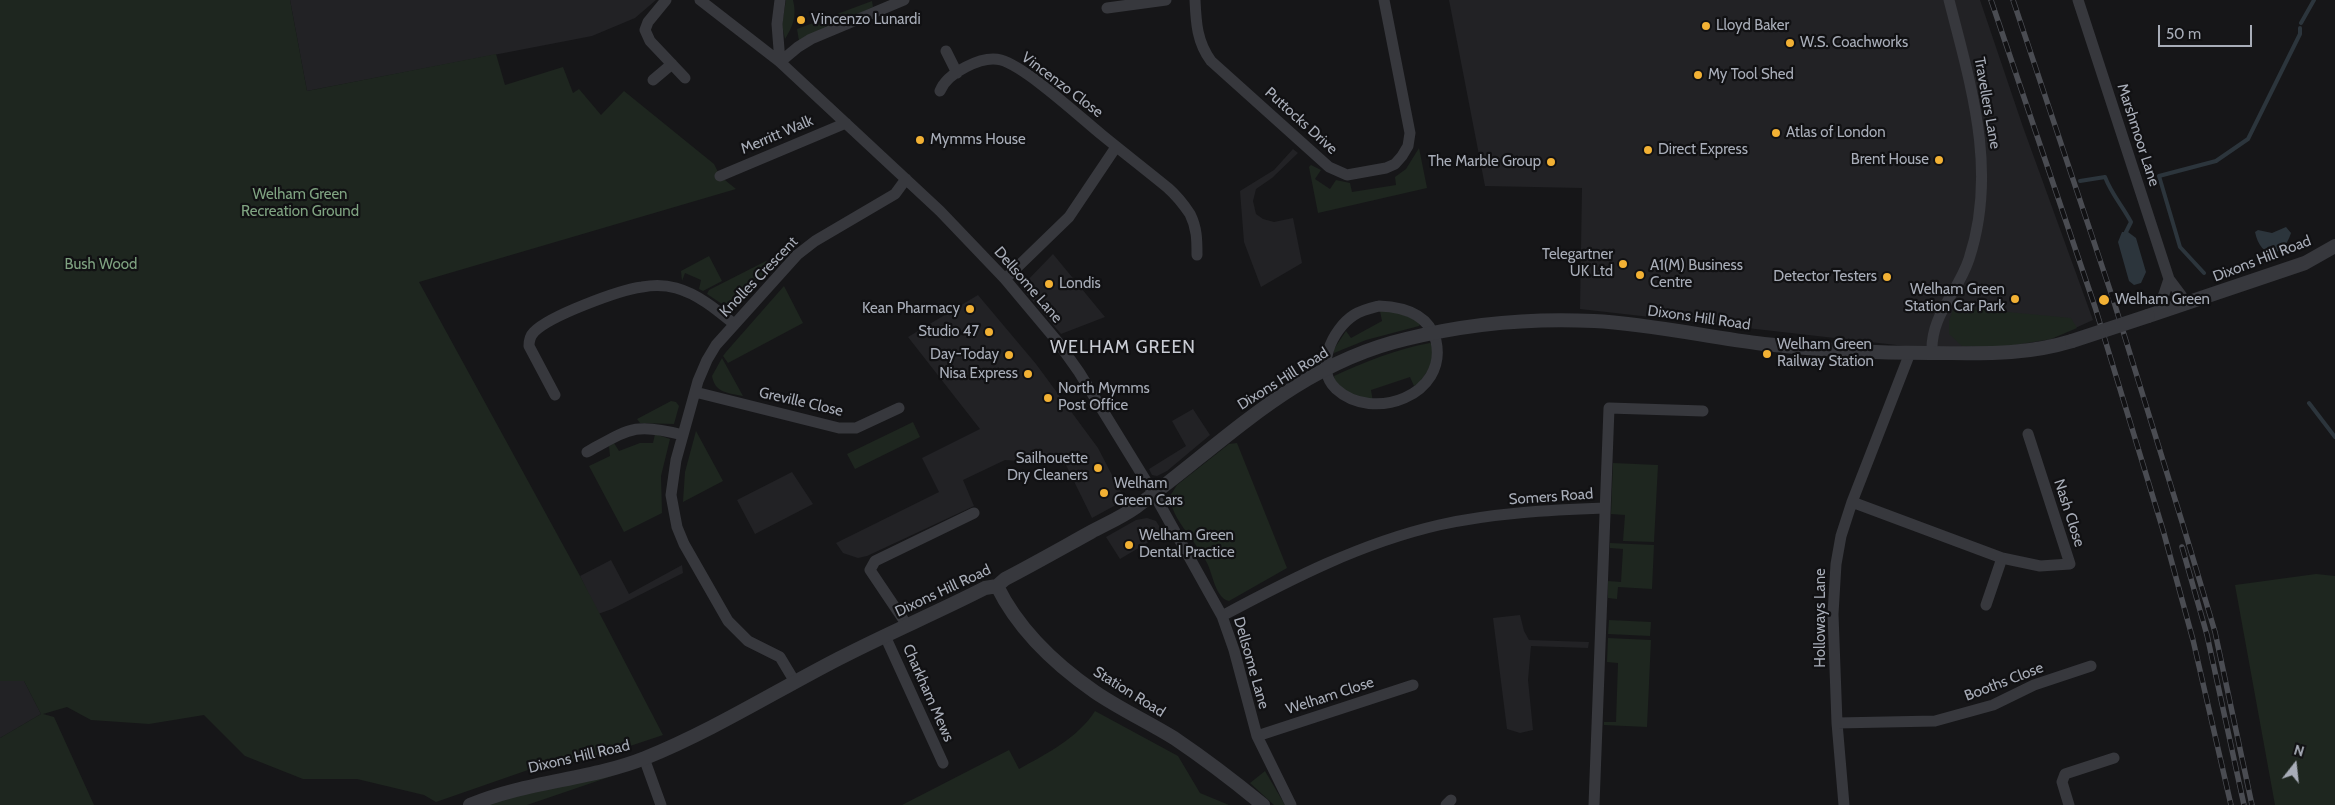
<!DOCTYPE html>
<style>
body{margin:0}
#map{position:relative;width:2335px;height:805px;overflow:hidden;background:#161618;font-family:Cabin,sans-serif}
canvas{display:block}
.north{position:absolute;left:2270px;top:740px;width:50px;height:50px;-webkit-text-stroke:4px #111113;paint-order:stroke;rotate:16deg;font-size:14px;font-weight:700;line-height:20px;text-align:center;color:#a8adb8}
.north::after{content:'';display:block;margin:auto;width:18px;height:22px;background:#a8adb8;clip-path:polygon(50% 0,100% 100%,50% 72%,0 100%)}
.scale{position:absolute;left:2158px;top:25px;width:94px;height:22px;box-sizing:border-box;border:2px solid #a8adb8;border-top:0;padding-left:6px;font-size:15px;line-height:18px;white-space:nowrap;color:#a8adb8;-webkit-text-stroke:4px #111113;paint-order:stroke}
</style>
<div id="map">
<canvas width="2335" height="805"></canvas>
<div class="north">N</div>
<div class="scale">50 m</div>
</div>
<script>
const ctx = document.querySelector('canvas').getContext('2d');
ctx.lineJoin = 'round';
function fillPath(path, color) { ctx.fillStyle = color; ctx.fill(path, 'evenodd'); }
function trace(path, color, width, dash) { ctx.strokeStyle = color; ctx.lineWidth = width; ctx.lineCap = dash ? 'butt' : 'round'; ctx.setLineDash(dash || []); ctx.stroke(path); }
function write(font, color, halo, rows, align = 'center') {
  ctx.font = font + ' Cabin,sans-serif'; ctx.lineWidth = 4.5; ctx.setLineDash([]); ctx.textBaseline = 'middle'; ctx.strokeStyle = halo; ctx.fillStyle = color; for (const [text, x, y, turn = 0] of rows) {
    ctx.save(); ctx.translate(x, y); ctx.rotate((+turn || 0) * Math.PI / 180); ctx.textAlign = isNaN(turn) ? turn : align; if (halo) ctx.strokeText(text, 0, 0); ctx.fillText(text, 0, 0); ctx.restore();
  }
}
const built = new Path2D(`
 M 290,0 L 656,0 L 635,18 L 592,36 L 307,91 Z
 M 1449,0 L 1980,0 L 2023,127 L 2093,320 L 2051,339 L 2002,347 L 1905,346 L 1580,309 L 1582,188 L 1485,186 Z
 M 1293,149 L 1298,153 L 1272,178 L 1256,189 L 1253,201 L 1256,214 L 1263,219 L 1274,222 L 1293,218 L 1302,263 L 1261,287 L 1244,242 L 1240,191 L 1274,170 Z
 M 1053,254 L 1105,317 L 1061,334 L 1021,287 Z
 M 978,295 L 1036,364 L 1098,448 L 1125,500 L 1092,518 L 1066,465 L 1005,460 L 963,480 L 974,506 L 867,556 L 858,558 L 843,553 L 836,543 L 939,492 L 922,458 L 980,429 L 908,337 Z
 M 1193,409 L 1210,435 L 1167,471 L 1157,476 L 1152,475 L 1149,469 L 1186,446 L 1172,421 Z
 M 792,472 L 813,504 L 755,534 L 737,500 Z
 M 1147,518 L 1156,521 L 1161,529 L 1147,543 L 1120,559 L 1106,537 L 1136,520 Z
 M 611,560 L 629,594 L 682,565 L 683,573 L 612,609 L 598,614 L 580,576 Z
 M 1520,615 L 1524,631 L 1529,640 L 1589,642 L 1588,648 L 1531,646 L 1528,680 L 1533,730 L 1520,733 L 1507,729 L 1493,618 Z
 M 0,681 L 24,681 L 41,714 L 0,738 Z`);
const green = new Path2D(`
 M 0,0 L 290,0 L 307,91 L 496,54 L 505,85 L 563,67 L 573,93 L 579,89 L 601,115 L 624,91 L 714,164 L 720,176 L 736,189 L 419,282 L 580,576 L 663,735 L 591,759 L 528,770 L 436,802 L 424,795 L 357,779 L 303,779 L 245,756 L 204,715 L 149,724 L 91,720 L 67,707 L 43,714 L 54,717 L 94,805 L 0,805 L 0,738 L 41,714 L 24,681 L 0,681 Z
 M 786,0 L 793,0 C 797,16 793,26 785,39 L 782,25 Z
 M 872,1 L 873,7 L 799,41 L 797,29 Z
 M 1419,148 L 1427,188 L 1318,213 L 1309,167 L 1311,165 L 1321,170 L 1315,179 L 1330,189 L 1336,180 L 1350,183 L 1352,192 L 1396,185 L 1395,177 L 1406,169 Z
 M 709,256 L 722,281 L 703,291 L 699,289 L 701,280 L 685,273 L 682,281 L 681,271 Z
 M 766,261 L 770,261 L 768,271 L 736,305 L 725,306 L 707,294 L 709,290 Z
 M 784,286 L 803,323 L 728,363 L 723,356 L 726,352 Z
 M 1954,307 L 2071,318 L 2077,328 L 2051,339 L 2002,347 L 1962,346 L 1949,334 L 1949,321 Z
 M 1380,311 C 1394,310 1409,316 1421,323 L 1419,326 L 1366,340 L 1334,353 L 1334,349 L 1346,331 L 1351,338 L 1382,321 Z
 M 1430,343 L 1433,345 L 1434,362 L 1419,383 L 1414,386 L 1410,377 L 1371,390 L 1373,402 L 1337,388 L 1334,376 C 1365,362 1396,349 1430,343 Z
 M 722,358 L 743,396 C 728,393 715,393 712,376 Z
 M 671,401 L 676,402 L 679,406 L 674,424 L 640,423 L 637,419 Z
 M 913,422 L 920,437 L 855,469 L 847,454 Z
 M 696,431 L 723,481 L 683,502 L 685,472 Z
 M 655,434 L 670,439 L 661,476 L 662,513 L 624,532 L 589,466 L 610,456 L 609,446 L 614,443 L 619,451 L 640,443 L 653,443 Z
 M 1237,443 L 1287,568 L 1229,601 C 1215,598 1213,574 1207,563 C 1197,541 1171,520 1170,496 L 1177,485 L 1229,444 Z
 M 1613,463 L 1658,465 L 1654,542 L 1623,541 L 1625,515 L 1611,514 Z
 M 1610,543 L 1654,545 L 1652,589 L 1618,587 L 1617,599 L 1608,598 L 1608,581 L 1621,582 L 1623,549 L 1610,548 Z
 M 2316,574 L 2335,576 L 2335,805 L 2275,805 L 2235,585 Z
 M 1609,620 L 1651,622 L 1650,636 L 1608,634 Z
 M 1608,638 L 1651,640 L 1647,727 L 1604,725 L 1604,722 L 1616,722 L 1618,663 L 1607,662 Z
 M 1095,711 L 1178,756 L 1200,793 L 1229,805 L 902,805 L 1009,750 L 1019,769 C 1046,754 1078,738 1095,711 Z
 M 1265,771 L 1285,805 L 1274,805 L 1250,783 Z
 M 615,775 L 527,805 L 487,805 L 514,795 Z`);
const water = new Path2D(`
 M 2286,227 L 2291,233 C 2283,259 2261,260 2255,232 L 2258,230 L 2272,233 Z
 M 2122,232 L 2128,232 L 2136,238 L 2146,272 L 2141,283 L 2134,285 L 2129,281 L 2118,242 Z`);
const stream = new Path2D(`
 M 2301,23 L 2314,0
 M 2080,181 L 2105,177 C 2112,195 2122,205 2131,222 L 2126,232
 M 2204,273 L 2180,247 L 2159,176 L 2216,161 L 2248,139 L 2300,34 L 2300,28
 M 2309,403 L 2335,437`);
const minor = new Path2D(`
 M 666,0 L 648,22 L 645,30 L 650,41 L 685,78
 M 700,0 L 780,62 L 940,211 L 1005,279 L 1057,341 L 1079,372 L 1154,494 L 1222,616 L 1234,650 L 1257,736 L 1291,805
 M 780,0 L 777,24 L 780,62
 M 1195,0 C 1196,23 1197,42 1211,61 L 1329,167 L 1347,175 L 1386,168 L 1395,164 L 1402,156 L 1408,146 L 1410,133 L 1384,0
 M 2078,0 L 2169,279 L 2187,303
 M 1107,8 L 1166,0
 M 946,51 L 957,73
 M 780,62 L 798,47 L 811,39 L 904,0
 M 653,80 L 672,64
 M 940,91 C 947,73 982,55 1001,60 C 1026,67 1080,117 1102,135 C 1124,153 1146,170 1168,188 C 1176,195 1184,205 1190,214 C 1197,228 1197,240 1197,255
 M 720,176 L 846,123
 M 1005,279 L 1069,217 L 1116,147
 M 1379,306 C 1404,307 1429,314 1436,341 C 1448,395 1373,423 1336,389 C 1314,369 1332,329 1354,315 C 1362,310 1371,308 1379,306 Z
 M 2158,312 L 2169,279
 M 1932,353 C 1930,315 1958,293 1969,259 C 1998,171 1971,86 1949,0
 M 695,392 L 839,428 L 856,428 L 899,408
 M 555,395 L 529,346 C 529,340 530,336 534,332 C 549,316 619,290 642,287 C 653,285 665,285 676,288 C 698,294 717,310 734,324
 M 587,452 C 629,429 634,422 683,435
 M 1852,502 L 2002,558 L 2040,566 L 2070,564 L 2028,434
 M 1986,605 L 2002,558
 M 1222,616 C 1291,579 1361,543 1439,525 C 1493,513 1549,510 1605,508
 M 907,625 L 870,570 L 875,561 L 974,513
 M 885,636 L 943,763
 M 795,682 L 780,657 L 748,641 L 728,621 L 684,544 L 677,527 L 671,495 L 676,460 L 698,381 L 707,360 L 716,345 L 797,255 L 815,241 L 895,194 L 906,179
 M 1837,723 L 1935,721 L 1993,705 L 2034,685 L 2091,666
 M 1257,736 L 1413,685
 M 644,758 L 661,805
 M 1446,805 L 1451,800
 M 1594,805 L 1609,408 L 1703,411
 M 1844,805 L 1837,723 L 1833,614 L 1836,564 L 1841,536 L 1852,502 L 1910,353
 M 2069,805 L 2062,782 L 2065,774 L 2114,758`);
const tertiary = new Path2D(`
 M 2148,316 L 2305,263 L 2335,246
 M 997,586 C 1018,629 1056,665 1095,692 C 1120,709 1148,722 1174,738 C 1205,759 1234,781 1263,805
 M 470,805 C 527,781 590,780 645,758 C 712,731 774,692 838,659 C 886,634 936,613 985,588 L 997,586 L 1005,579 C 1034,564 1062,548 1091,532 C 1106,524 1122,517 1136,507 C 1224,443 1295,365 1406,339 C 1466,324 1532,318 1594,321 C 1651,324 1707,337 1764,344 C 1819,350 1875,353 1930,353 C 1980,353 2023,356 2072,341`);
const rail = new Path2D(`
 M 1991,0 L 2095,307 L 2163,530 L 2193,640 L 2231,805
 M 2013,0 L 2114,302 L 2183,525 L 2215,632 L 2252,805
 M 2182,547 L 2207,635 L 2244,805`);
const tertiaryBridge = new Path2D(`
 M 2072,341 L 2148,316`);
const markers = [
 [801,20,5,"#f2b134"],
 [1706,26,5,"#f2b134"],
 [1790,43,5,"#f2b134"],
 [1698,75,5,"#f2b134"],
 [1776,133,5,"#f2b134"],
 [920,140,5,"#f2b134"],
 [1648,150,5,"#f2b134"],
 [1939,160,5,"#f2b134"],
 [1551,162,5,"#f2b134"],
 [1623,264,5,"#f2b134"],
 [1640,275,5,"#f2b134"],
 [1887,277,5,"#f2b134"],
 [1049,284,5,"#f2b134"],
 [2015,299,5,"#f2b134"],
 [2104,300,6,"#f2b134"],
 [970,309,5,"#f2b134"],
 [989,332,5,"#f2b134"],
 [1767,354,5,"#f2b134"],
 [1009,355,5,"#f2b134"],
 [1028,374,5,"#f2b134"],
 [1048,398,5,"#f2b134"],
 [1098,468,5,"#f2b134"],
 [1104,493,5,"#f2b134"],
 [1129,545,5,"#f2b134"]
];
const poiNames = [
 ["Vincenzo Lunardi",811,20],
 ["Lloyd Baker",1716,26],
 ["W.S. Coachworks",1800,43],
 ["My Tool Shed",1708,75],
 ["Atlas of London",1786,133],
 ["Mymms House",930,140],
 ["Direct Express",1658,150],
 ["Brent House",1929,160,"right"],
 ["The Marble Group",1541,162,"right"],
 ["Telegartner",1613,255,"right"],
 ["UK Ltd",1613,272,"right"],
 ["A1(M) Business",1650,266],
 ["Centre",1650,283],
 ["Detector Testers",1877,277,"right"],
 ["Londis",1059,284],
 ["Welham Green",2005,290,"right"],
 ["Station Car Park",2005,307,"right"],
 ["Welham Green",2115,300],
 ["Kean Pharmacy",960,309,"right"],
 ["Studio 47",979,332,"right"],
 ["Welham Green",1777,345],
 ["Railway Station",1777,362],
 ["Day-Today",999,355,"right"],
 ["Nisa Express",1018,374,"right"],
 ["North Mymms",1058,389],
 ["Post Office",1058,406],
 ["Sailhouette",1088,459,"right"],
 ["Dry Cleaners",1088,476,"right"],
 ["Welham",1114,484],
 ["Green Cars",1114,501],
 ["Welham Green",1139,536],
 ["Dental Practice",1139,553]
];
const streetNames = [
 ["Vincenzo Close",1062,85,37],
 ["Travellers Lane",1987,103,80],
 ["Puttocks Drive",1301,121,42],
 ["Merritt Walk",777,135,-23],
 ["Marshmoor Lane",2138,135,72],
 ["Dixons Hill Road",2262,259,-21],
 ["Knolles Crescent",759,277,-46],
 ["Dellsome Lane",1028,285,49],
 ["Dixons Hill Road",1699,318,8],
 ["Dixons Hill Road",1283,379,-32],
 ["Greville Close",801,402,13],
 ["Somers Road",1551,497,-4],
 ["Nash Close",2069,513,72],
 ["Dixons Hill Road",943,591,-25],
 ["Holloways Lane",1821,618,-90],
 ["Dellsome Lane",1251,663,74],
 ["Booths Close",2004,682,-21],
 ["Station Road",1129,692,32],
 ["Charkham Mews",928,693,66],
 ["Welham Close",1330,696,-18],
 ["Dixons Hill Road",579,757,-13]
];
const parkNames = [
 ["Welham Green",300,195],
 ["Recreation Ground",300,212],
 ["Bush Wood",101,265]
];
const quarterNames = [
 ["WELHAM GREEN",1123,348]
];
fillPath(built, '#222225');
fillPath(green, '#1e261f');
fillPath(water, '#2c353c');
trace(stream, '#2c353c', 4);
trace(minor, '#37383d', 11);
trace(tertiary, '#37383d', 14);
trace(rail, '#4a4c52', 5.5);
trace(rail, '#111113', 4, [11]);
trace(tertiaryBridge, '#37383d', 14);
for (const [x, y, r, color] of markers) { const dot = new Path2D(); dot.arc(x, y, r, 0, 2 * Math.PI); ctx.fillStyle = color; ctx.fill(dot); trace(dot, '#111113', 2); }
write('15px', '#a8adb8', '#111113', poiNames, 'left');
write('15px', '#a8adb8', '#111113', streetNames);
write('15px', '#7fa381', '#111113', parkNames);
ctx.letterSpacing = '1px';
write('18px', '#c9ccd4', '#111113', quarterNames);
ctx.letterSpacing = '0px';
</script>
